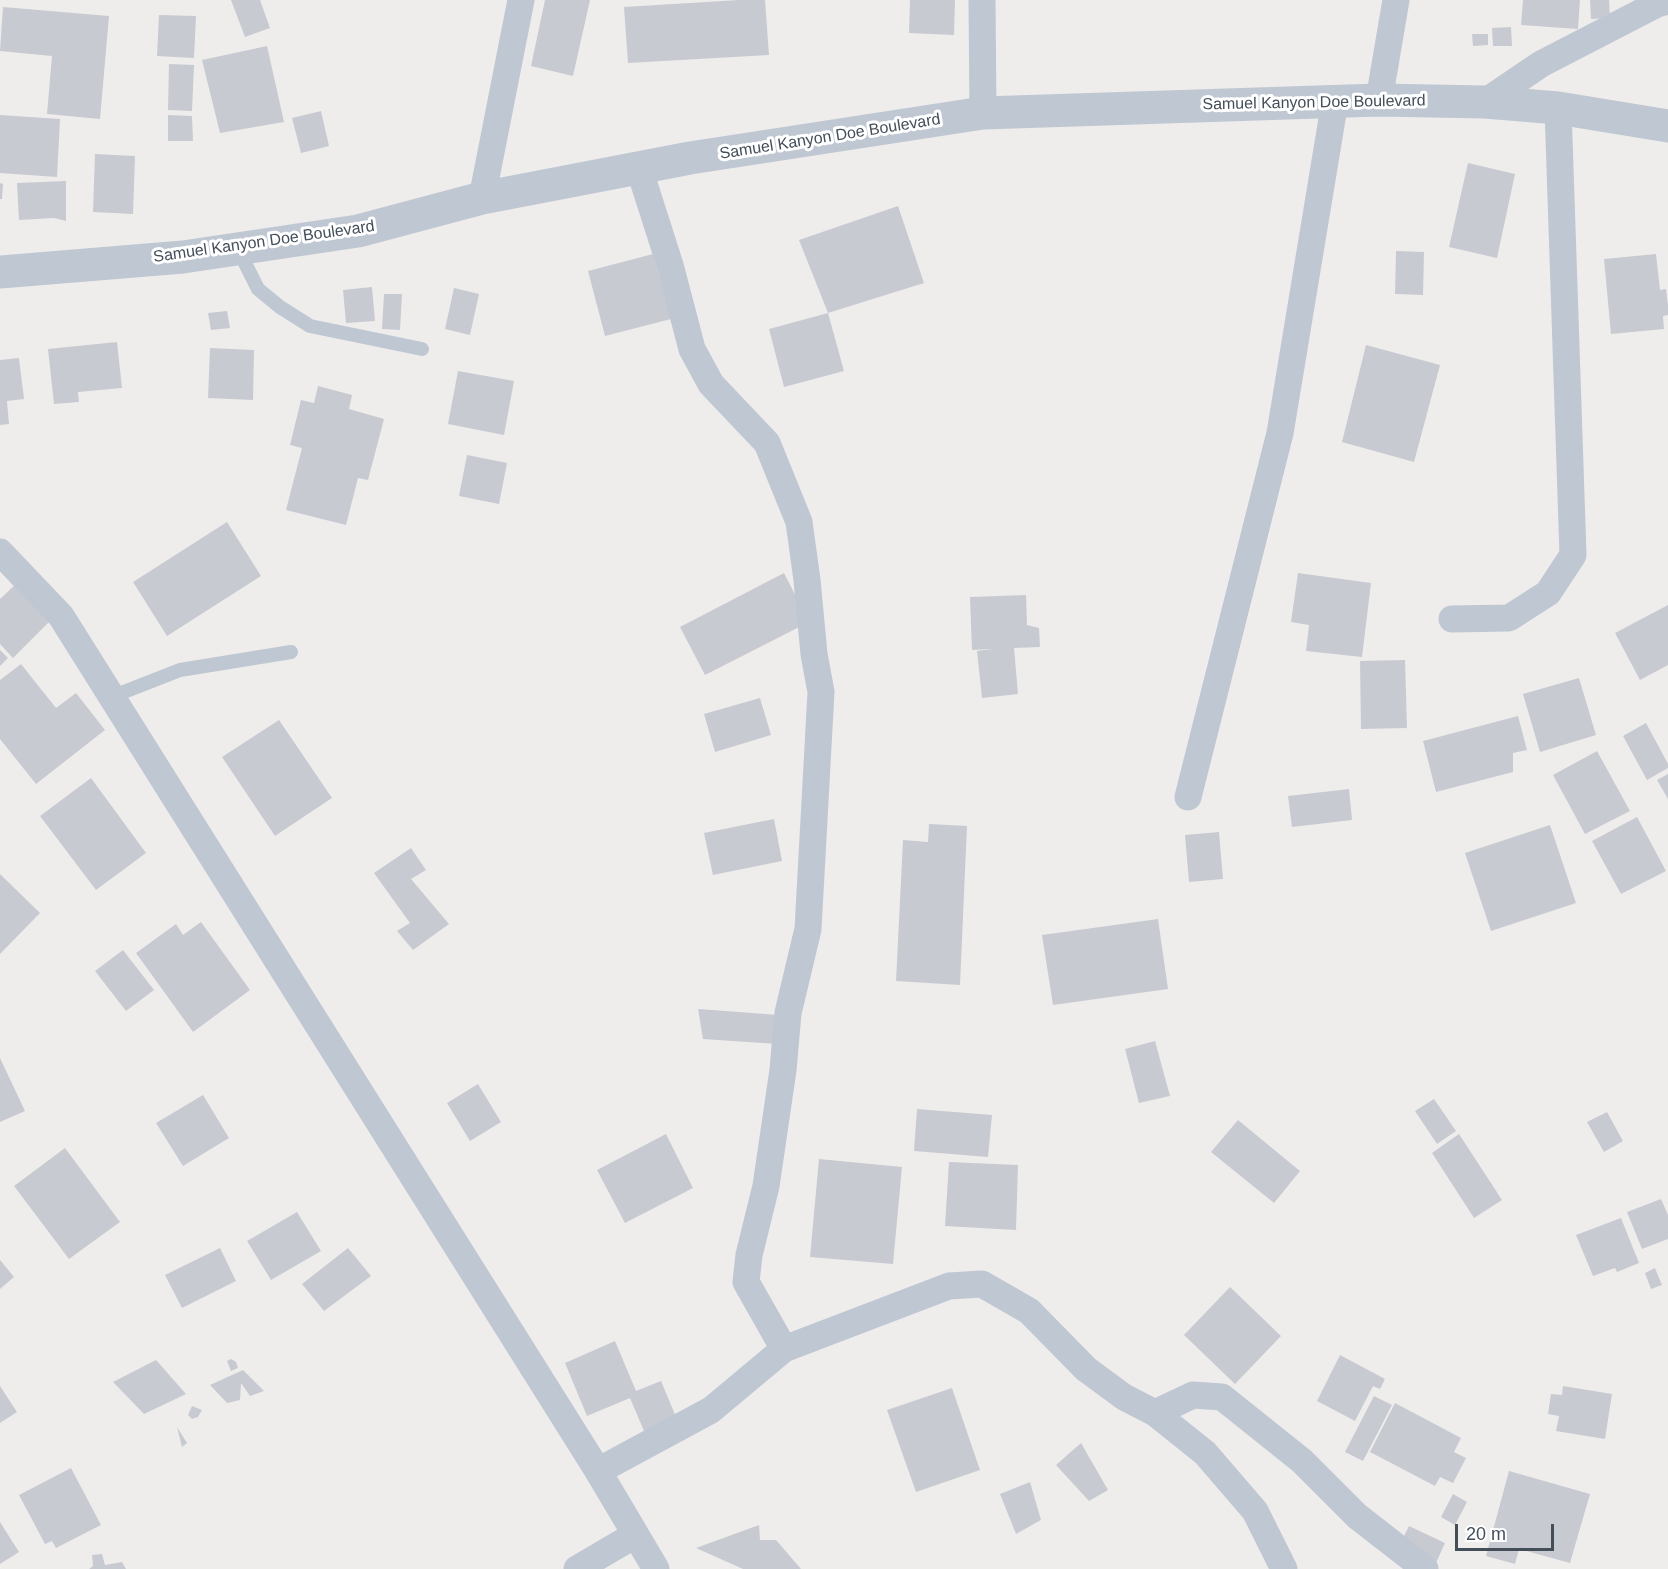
<!DOCTYPE html>
<style>
body{margin:0}
#map{position:relative;width:1668px;height:1569px;overflow:hidden;background:#efecec;font-family:Helvetica,sans-serif}
canvas{display:block}
.scale{position:absolute;left:1455px;top:1524px;width:99px;height:27px;box-sizing:border-box;border:3px solid #444e59;border-top:0;padding-left:8px;font-size:18px;line-height:21px;white-space:nowrap;color:#444e59;-webkit-text-stroke:4px #fff;paint-order:stroke}
</style>
<div id="map">
<canvas width="1668" height="1569"></canvas>
<div class="scale">20 m</div>
</div>
<script>
const ctx = document.querySelector('canvas').getContext('2d');
ctx.lineJoin = 'round';
function fillPath(path, color) { ctx.fillStyle = color; ctx.fill(path, 'evenodd'); }
function trace(path, color, width, dash) { ctx.strokeStyle = color; ctx.lineWidth = width; ctx.lineCap = dash ? 'butt' : 'round'; ctx.setLineDash(dash || []); ctx.stroke(path); }
function write(font, color, halo, rows, align = 'center') {
  ctx.font = font + ' Helvetica,sans-serif'; ctx.lineWidth = 6; ctx.setLineDash([]); ctx.textBaseline = 'middle'; ctx.strokeStyle = halo; ctx.fillStyle = color; for (const [text, x, y, turn = 0] of rows) {
    ctx.save(); ctx.translate(x, y); ctx.rotate((+turn || 0) * Math.PI / 180); ctx.textAlign = isNaN(turn) ? turn : align; if (halo) ctx.strokeText(text, 0, 0); ctx.fillText(text, 0, 0); ctx.restore();
  }
}
const building = new Path2D(`
 M 231,0 L 260,0 L 270,28 L 245,37 Z
 M 545,0 L 590,0 L 573,76 L 531,66 Z
 M 739,0 L 765,0 L 769,55 L 628,63 L 624,7 Z
 M 910,0 L 955,0 L 954,35 L 909,33 Z
 M 1523,0 L 1580,0 L 1578,29 L 1521,25 Z
 M 1590,0 L 1609,0 L 1610,18 L 1591,19 Z
 M 3,7 L 109,16 L 100,119 L 47,114 L 52,56 L 0,51 Z
 M 159,15 L 196,16 L 194,58 L 157,56 Z
 M 1511,27 L 1512,46 L 1493,46 L 1492,28 Z
 M 1472,34 L 1488,34 L 1488,45 L 1473,46 Z
 M 267,46 L 284,122 L 220,133 L 202,60 Z
 M 169,64 L 194,65 L 192,111 L 168,110 Z
 M 321,111 L 329,146 L 301,153 L 292,118 Z
 M 0,115 L 60,119 L 57,177 L 0,173 Z
 M 168,115 L 192,116 L 193,141 L 168,141 Z
 M 95,154 L 135,156 L 133,214 L 93,212 Z
 M 1468,163 L 1515,174 L 1497,258 L 1449,247 Z
 M 66,181 L 66,221 L 54,218 L 19,220 L 17,183 Z
 M 0,183 L 3,184 L 2,199 L 0,199 Z
 M 898,206 L 924,283 L 828,313 L 799,240 Z
 M 1396,251 L 1424,252 L 1423,295 L 1395,294 Z
 M 653,254 L 671,319 L 605,336 L 588,271 Z
 M 1656,254 L 1660,290 L 1666,289 L 1668,305 L 1668,315 L 1663,316 L 1664,329 L 1611,334 L 1604,259 Z
 M 372,287 L 375,321 L 346,323 L 343,290 Z
 M 454,288 L 479,294 L 470,335 L 445,329 Z
 M 384,294 L 402,294 L 400,330 L 382,329 Z
 M 227,311 L 230,328 L 211,330 L 208,313 Z
 M 828,313 L 844,371 L 784,387 L 769,329 Z
 M 117,342 L 122,388 L 78,392 L 79,402 L 54,404 L 48,349 Z
 M 1366,345 L 1440,365 L 1414,462 L 1342,442 Z
 M 210,348 L 254,350 L 253,400 L 208,398 Z
 M 19,358 L 24,399 L 7,401 L 9,424 L 0,425 L 0,360 Z
 M 458,371 L 514,381 L 504,435 L 448,424 Z
 M 318,386 L 352,395 L 349,409 L 384,419 L 368,480 L 358,478 L 346,525 L 286,510 L 302,448 L 290,445 L 301,400 L 314,403 Z
 M 467,455 L 507,463 L 499,504 L 459,496 Z
 M 227,522 L 261,576 L 167,636 L 133,582 Z
 M 784,573 L 809,622 L 705,675 L 680,627 Z
 M 1298,573 L 1371,583 L 1362,657 L 1306,651 L 1309,625 L 1291,622 Z
 M 17,583 L 52,619 L 13,658 L 0,644 L 0,599 Z
 M 1026,595 L 1027,625 L 1039,628 L 1040,647 L 1014,648 L 1018,694 L 982,698 L 977,651 L 992,649 L 972,650 L 970,597 Z
 M 1668,605 L 1668,665 L 1640,680 L 1615,633 Z
 M 0,650 L 8,658 L 0,666 Z
 M 1405,660 L 1407,728 L 1361,729 L 1360,661 Z
 M 21,664 L 56,708 L 76,693 L 105,730 L 36,784 L 0,739 L 0,680 Z
 M 1579,678 L 1596,735 L 1540,752 L 1523,694 Z
 M 760,698 L 771,735 L 715,752 L 704,714 Z
 M 1518,716 L 1527,750 L 1513,753 L 1513,772 L 1436,792 L 1423,741 Z
 M 279,720 L 332,798 L 275,836 L 222,757 Z
 M 1646,723 L 1668,764 L 1668,768 L 1647,780 L 1623,736 Z
 M 1597,751 L 1630,811 L 1585,834 L 1553,775 Z
 M 1668,774 L 1668,799 L 1657,780 Z
 M 91,778 L 146,853 L 96,890 L 40,816 Z
 M 1349,789 L 1352,820 L 1292,827 L 1288,796 Z
 M 1637,817 L 1666,871 L 1621,894 L 1592,841 Z
 M 774,819 L 782,861 L 713,875 L 704,833 Z
 M 929,824 L 967,826 L 960,985 L 896,981 L 903,840 L 928,842 Z
 M 1550,825 L 1576,903 L 1491,931 L 1465,853 Z
 M 1219,832 L 1223,879 L 1189,882 L 1185,835 Z
 M 411,848 L 426,870 L 411,879 L 449,924 L 413,950 L 397,931 L 410,923 L 374,873 Z
 M 0,874 L 40,913 L 0,954 Z
 M 1158,919 L 1168,989 L 1053,1005 L 1042,935 Z
 M 201,922 L 250,990 L 193,1032 L 136,953 L 176,924 L 183,935 Z
 M 123,950 L 154,990 L 126,1011 L 95,971 Z
 M 698,1009 L 779,1015 L 777,1044 L 703,1039 Z
 M 1155,1041 L 1170,1096 L 1139,1103 L 1125,1049 Z
 M 0,1058 L 25,1111 L 0,1122 Z
 M 478,1084 L 501,1122 L 470,1141 L 447,1103 Z
 M 203,1095 L 229,1138 L 183,1166 L 156,1123 Z
 M 1434,1099 L 1456,1131 L 1437,1144 L 1415,1111 Z
 M 917,1109 L 992,1115 L 988,1157 L 914,1151 Z
 M 1607,1112 L 1623,1141 L 1604,1152 L 1587,1122 Z
 M 1238,1120 L 1300,1171 L 1274,1203 L 1211,1152 Z
 M 666,1134 L 693,1188 L 625,1223 L 597,1170 Z
 M 1459,1134 L 1502,1200 L 1474,1218 L 1432,1153 Z
 M 65,1148 L 120,1222 L 69,1259 L 14,1186 Z
 M 819,1159 L 902,1167 L 893,1264 L 810,1257 Z
 M 949,1162 L 1018,1165 L 1016,1230 L 945,1226 Z
 M 1661,1199 L 1668,1215 L 1668,1239 L 1642,1249 L 1627,1212 Z
 M 297,1212 L 321,1251 L 271,1280 L 247,1241 Z
 M 1621,1218 L 1639,1263 L 1617,1272 L 1615,1268 L 1593,1276 L 1576,1235 Z
 M 220,1248 L 236,1281 L 182,1308 L 165,1275 Z
 M 348,1248 L 371,1276 L 324,1311 L 302,1284 Z
 M 0,1260 L 14,1277 L 0,1289 Z
 M 1655,1268 L 1662,1285 L 1651,1289 L 1645,1273 Z
 M 1230,1287 L 1281,1336 L 1235,1384 L 1184,1335 Z
 M 615,1341 L 636,1391 L 661,1381 L 676,1417 L 644,1431 L 630,1398 L 587,1416 L 565,1363 Z
 M 1340,1355 L 1385,1379 L 1380,1389 L 1373,1386 L 1355,1421 L 1317,1401 Z
 M 231,1359 L 236,1362 L 238,1368 L 231,1371 L 227,1361 Z
 M 156,1360 L 186,1394 L 144,1414 L 113,1382 Z
 M 243,1370 L 264,1391 L 250,1396 L 241,1383 L 240,1400 L 227,1403 L 210,1385 Z
 M 0,1386 L 17,1412 L 0,1423 Z
 M 1563,1386 L 1612,1394 L 1605,1439 L 1556,1431 L 1559,1416 L 1548,1414 L 1551,1394 L 1562,1395 Z
 M 952,1388 L 980,1470 L 916,1492 L 887,1410 Z
 M 1374,1396 L 1392,1405 L 1363,1461 L 1345,1452 Z
 M 1395,1403 L 1461,1438 L 1454,1452 L 1466,1458 L 1453,1483 L 1440,1477 L 1435,1486 L 1370,1452 Z
 M 192,1406 L 202,1410 L 198,1417 L 192,1419 L 188,1415 Z
 M 177,1427 L 187,1443 L 182,1447 Z
 M 1081,1443 L 1108,1490 L 1089,1501 L 1056,1465 Z
 M 71,1468 L 101,1525 L 56,1548 L 52,1541 L 45,1544 L 19,1495 Z
 M 1509,1471 L 1590,1494 L 1570,1563 L 1519,1549 L 1515,1564 L 1486,1556 Z
 M 1030,1482 L 1041,1520 L 1016,1534 L 1000,1494 Z
 M 1453,1494 L 1467,1502 L 1455,1525 L 1441,1517 Z
 M 0,1522 L 19,1552 L 0,1564 Z
 M 759,1525 L 760,1540 L 776,1540 L 801,1569 L 743,1569 L 696,1548 Z
 M 1409,1526 L 1445,1543 L 1436,1563 L 1399,1546 Z
 M 102,1554 L 105,1565 L 122,1562 L 126,1569 L 89,1569 L 93,1566 L 92,1555 Z`);
const service = new Path2D(`
 M 238,249 L 258,289 L 280,307 L 310,326 L 422,349
 M 111,697 L 180,670 L 291,652`);
const minor = new Path2D(`
 M 982,0 L 983,113
 M 1379,100 L 1396,0
 M 1485,102 L 1541,64 L 1657,4 L 1668,1
 M 639,168 L 670,265 L 692,349 L 711,384 L 767,443 L 799,522 L 807,580 L 814,654 L 821,692 L 808,929 L 788,1013 L 783,1070 L 766,1186 L 749,1255 L 746,1282 L 784,1349
 M 482,198 L 521,0
 M 0,552 L 61,616 L 598,1471 L 656,1569
 M 1452,619 L 1509,618 L 1548,593 L 1573,555 L 1558,108
 M 1188,797 L 1280,433 L 1335,101
 M 1155,1413 L 1205,1453 L 1255,1511 L 1284,1569
 M 598,1471 L 711,1410 L 784,1349 L 949,1286 L 982,1284 L 1029,1311 L 1086,1369 L 1124,1397 L 1155,1413 L 1193,1395 L 1222,1397 L 1302,1461 L 1357,1516 L 1425,1569
 M 577,1569 L 635,1535`);
const tertiary = new Path2D(`
 M 0,272 L 183,257 L 358,231 L 482,198 L 690,158 L 983,113 L 1379,100 L 1485,102 L 1558,108 L 1668,126`);
const streetNames = [
 ["Samuel Kanyon Doe Boulevard",1314,103,-1],
 ["Samuel Kanyon Doe Boulevard",830,137,-9],
 ["Samuel Kanyon Doe Boulevard",264,242,-8]
];
fillPath(building, '#c8cad2');
trace(service, '#bfc7d2', 14);
trace(minor, '#bfc7d2', 27);
trace(tertiary, '#bfc7d2', 33);
write('16px', '#444e59', '#fff', streetNames);
</script>
